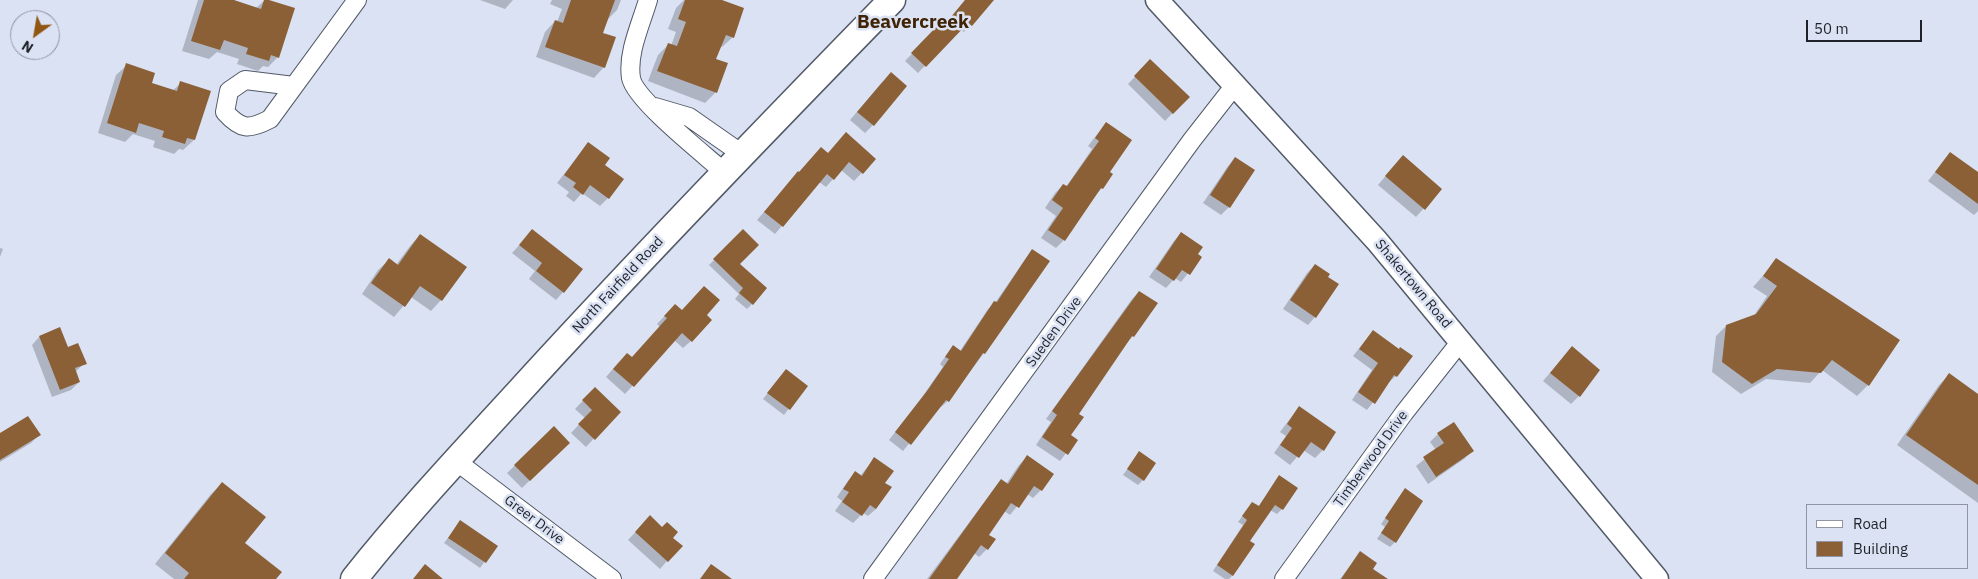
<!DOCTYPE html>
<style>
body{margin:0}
#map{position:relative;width:1978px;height:579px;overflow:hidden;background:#dae2f3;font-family:"IBM Plex Sans",sans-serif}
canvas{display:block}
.legend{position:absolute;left:1806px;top:504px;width:162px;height:65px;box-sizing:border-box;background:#dae2f3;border:1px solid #8f95a2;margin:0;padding:6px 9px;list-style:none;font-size:15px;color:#1f2228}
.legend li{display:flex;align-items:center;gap:10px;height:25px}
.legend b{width:25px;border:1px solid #8f95a2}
.north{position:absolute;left:10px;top:10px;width:50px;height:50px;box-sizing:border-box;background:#dae2f3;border:1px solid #8f95a2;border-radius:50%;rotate:212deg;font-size:14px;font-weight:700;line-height:20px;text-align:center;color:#1f2228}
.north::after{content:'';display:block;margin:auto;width:18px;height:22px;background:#905612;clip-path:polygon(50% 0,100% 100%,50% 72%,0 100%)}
.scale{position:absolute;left:1806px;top:20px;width:116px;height:22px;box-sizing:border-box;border:2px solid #1f2228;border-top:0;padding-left:6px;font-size:15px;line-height:18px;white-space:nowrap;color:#1f2228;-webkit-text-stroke:4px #dae2f3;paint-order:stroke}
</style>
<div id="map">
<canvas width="1978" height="579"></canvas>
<ul class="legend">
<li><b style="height:6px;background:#fff"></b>Road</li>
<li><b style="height:14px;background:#8b6036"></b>Building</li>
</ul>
<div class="north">N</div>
<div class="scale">50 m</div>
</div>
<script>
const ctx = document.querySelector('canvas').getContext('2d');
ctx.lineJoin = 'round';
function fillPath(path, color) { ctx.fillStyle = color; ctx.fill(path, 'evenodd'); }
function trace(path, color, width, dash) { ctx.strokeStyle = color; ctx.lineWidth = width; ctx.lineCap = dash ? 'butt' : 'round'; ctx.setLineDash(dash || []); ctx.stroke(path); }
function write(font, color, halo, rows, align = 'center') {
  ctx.font = font + ' "IBM Plex Sans",sans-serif'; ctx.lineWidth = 5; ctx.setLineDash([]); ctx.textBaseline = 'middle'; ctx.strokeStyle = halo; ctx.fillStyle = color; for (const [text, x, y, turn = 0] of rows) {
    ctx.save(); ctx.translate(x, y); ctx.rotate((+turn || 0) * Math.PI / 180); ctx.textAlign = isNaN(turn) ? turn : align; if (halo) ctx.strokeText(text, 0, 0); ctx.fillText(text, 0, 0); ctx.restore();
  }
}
const shadow = new Path2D(`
 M 198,0 L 235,0 L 234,1 L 256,8 L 265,0 L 278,57 L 268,67 L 263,66 L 258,71 L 237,64 L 239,59 L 217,52 L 209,59 L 182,51 Z
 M 480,0 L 513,0 L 505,9 Z
 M 552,0 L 621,0 L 617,10 L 607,20 L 602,34 L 604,67 L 594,78 L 536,57 L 545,32 L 555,21 L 557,22 L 562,9 L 550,4 Z
 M 684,0 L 718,0 L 733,37 L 722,47 L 720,46 L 715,60 L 716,92 L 705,103 L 648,81 L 658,55 L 668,45 L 671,46 L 676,32 L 668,29 L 676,8 Z
 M 965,0 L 992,0 L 964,32 L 960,29 L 918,73 L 905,61 L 939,26 L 941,29 Z
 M 1150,61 L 1188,97 L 1165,121 L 1128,84 Z
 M 127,65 L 150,84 L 172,91 L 181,83 L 194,140 L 183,150 L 179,149 L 174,154 L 153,147 L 155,141 L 133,134 L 125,142 L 98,133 L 116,75 Z
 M 883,81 L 873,125 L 865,133 L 850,120 Z
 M 1106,123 L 1102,188 L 1094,197 L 1064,240 L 1056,248 L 1041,238 L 1056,216 L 1045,208 L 1055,193 L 1063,185 L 1066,187 L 1092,149 L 1088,146 Z
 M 588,144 L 603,166 L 608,198 L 600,206 L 582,193 L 574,202 L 566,196 L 569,192 L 557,183 Z
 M 1950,153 L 1978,174 L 1978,211 L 1974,215 L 1928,181 Z
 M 827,154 L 875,159 L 854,181 L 841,170 L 826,187 L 819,182 L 775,234 L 757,220 L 798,173 Z
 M 1235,158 L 1254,170 L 1229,207 L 1221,215 L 1203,203 L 1228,166 Z
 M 1395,165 L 1441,189 L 1416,217 L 1378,185 Z
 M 532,231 L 563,292 L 556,300 L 529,279 L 535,271 L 512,253 Z
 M 743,231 L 738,264 L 752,304 L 747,309 L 735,299 L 739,294 L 709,265 Z
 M 1181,233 L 1196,254 L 1201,257 L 1181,282 L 1175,278 L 1166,288 L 1149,277 L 1174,241 Z
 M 420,235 L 441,300 L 431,311 L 411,297 L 394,317 L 362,294 L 378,270 L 389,260 L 396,265 L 410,246 Z
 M 0,248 L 3,249 L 0,257 Z
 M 1032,251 L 984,353 L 948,401 L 941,407 L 940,406 L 903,451 L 889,440 L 920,400 L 943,367 L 940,364 L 947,354 L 954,347 L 960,351 L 988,309 L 995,303 L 1026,258 Z
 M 1777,260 L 1898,341 L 1868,385 L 1857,396 L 1822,370 L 1810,383 L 1766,379 L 1741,394 L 1712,372 L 1716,336 L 1726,326 L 1753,317 L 1767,296 L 1753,287 Z
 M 1315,265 L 1315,317 L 1308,325 L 1283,309 L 1307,273 Z
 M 1139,292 L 1133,336 L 1126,344 L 1077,414 L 1070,435 L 1076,440 L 1060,461 L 1036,445 L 1051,422 L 1046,419 L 1132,299 Z
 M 675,305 L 682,311 L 705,315 L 691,341 L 683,348 L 674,340 L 625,394 L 606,377 L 619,362 L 632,358 L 660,327 L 657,324 Z
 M 1373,331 L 1396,376 L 1388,383 L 1367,410 L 1352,400 L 1372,370 L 1353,356 Z
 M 39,337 L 68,349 L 85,363 L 75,372 L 79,382 L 71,390 L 52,397 L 32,345 Z
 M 1572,347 L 1579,396 L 1571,404 L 1543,381 Z
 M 1949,375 L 1978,395 L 1978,503 L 1897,445 L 1939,385 Z
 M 781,376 L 806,386 L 784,415 L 763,399 Z
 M 595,388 L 619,412 L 586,447 L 571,433 L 585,418 L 575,409 Z
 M 1299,407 L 1323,450 L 1315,458 L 1303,450 L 1290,465 L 1274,453 L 1286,436 L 1280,432 Z
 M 554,428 L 568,443 L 522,488 L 507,473 Z
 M 1438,434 L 1472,451 L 1464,459 L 1428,484 L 1416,466 L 1436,450 L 1430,442 Z
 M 0,435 L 39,435 L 31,443 L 0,462 Z
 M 1139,453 L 1143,480 L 1138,485 L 1123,475 Z
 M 1027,457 L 1052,474 L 1041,490 L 1033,498 L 1027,494 L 1010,515 L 1004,511 L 987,535 L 987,549 L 979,557 L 974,553 L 956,579 L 927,579 L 994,489 L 1001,481 L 1006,484 L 1019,465 Z
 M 874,459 L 884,484 L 876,509 L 868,516 L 863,513 L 853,523 L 835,511 L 842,501 L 837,497 L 848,481 L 855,473 L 860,476 Z
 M 1279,477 L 1282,509 L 1277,514 L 1270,510 L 1248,541 L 1253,545 L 1232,576 L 1229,579 L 1225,579 L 1213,571 L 1243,525 L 1238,522 L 1252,503 L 1258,507 Z
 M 222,484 L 243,543 L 274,579 L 174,579 L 155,564 L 211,494 Z
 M 1405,490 L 1395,542 L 1390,547 L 1377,539 L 1385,527 L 1381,524 Z
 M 460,522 L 496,546 L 480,568 L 444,543 Z
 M 642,525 L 667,561 L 660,569 L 628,540 Z
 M 1360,553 L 1371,569 L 1381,579 L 1340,579 Z`);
const building = new Path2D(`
 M 204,0 L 234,0 L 261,9 L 264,0 L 269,0 L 295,8 L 279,58 L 271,55 L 269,61 L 246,54 L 248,48 L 224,40 L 220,50 L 191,41 Z
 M 571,0 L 615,0 L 603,33 L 616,37 L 605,68 L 545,47 L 555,20 L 563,23 Z
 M 685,0 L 722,0 L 744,8 L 734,38 L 726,35 L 716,59 L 728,63 L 717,93 L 657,71 L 668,43 L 677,46 L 686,22 L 678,19 Z
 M 965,0 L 994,0 L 972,26 L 968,23 L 926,67 L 911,53 L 939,24 L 942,28 Z
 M 1150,59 L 1190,97 L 1173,114 L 1134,76 Z
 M 126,63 L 155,73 L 152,83 L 177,91 L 180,81 L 211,91 L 195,140 L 187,138 L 185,144 L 162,137 L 164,131 L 139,123 L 136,133 L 107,123 Z
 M 891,72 L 907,86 L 874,126 L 857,112 Z
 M 1106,122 L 1132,140 L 1110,172 L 1113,174 L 1103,189 L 1101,188 L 1065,241 L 1048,230 L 1063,208 L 1052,200 L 1063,184 L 1067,186 L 1099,141 L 1095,138 Z
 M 846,132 L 876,159 L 863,174 L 849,162 L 834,180 L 827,174 L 783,227 L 764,212 L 798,171 L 799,172 L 821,147 L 828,153 Z
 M 588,142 L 610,158 L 605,165 L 624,179 L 609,199 L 590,185 L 583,195 L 573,187 L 576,183 L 564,175 Z
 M 1950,152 L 1978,172 L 1978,204 L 1935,172 Z
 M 1403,155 L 1442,189 L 1425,210 L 1385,176 Z
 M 1235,157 L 1255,170 L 1230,208 L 1210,195 Z
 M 532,229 L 583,269 L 564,293 L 536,271 L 542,263 L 519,245 Z
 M 743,229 L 759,245 L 740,264 L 767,288 L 753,305 L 739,293 L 743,288 L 713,259 Z
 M 1181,232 L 1203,247 L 1198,254 L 1202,257 L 1190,275 L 1182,270 L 1174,281 L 1156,269 Z
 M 420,234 L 467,267 L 442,301 L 420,286 L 405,307 L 371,283 L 389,258 L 398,265 Z
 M 1032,249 L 1050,261 L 985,354 L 983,353 L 949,402 L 946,400 L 911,445 L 895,432 L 927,391 L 949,359 L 945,357 L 953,345 L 961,351 L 994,301 L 997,302 Z
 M 1776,258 L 1900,340 L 1869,386 L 1832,360 L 1821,373 L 1777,369 L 1752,384 L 1722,362 L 1726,325 L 1756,314 L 1777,286 L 1763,276 Z
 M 1315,264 L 1330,274 L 1328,277 L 1339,284 L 1316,318 L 1290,300 Z
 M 704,286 L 720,300 L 707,315 L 712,320 L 692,342 L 682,333 L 634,387 L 613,369 L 627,353 L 632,357 L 667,318 L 664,316 L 675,304 L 682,310 Z
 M 1139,291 L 1158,303 L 1134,337 L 1132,336 L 1079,414 L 1084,417 L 1071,435 L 1078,440 L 1068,455 L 1042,437 L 1057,415 L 1052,411 Z
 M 60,327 L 68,347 L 78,343 L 87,364 L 75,368 L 80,382 L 60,390 L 39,336 Z
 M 1373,330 L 1399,349 L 1400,347 L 1413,356 L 1397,377 L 1394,375 L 1375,404 L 1358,392 L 1378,363 L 1359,349 Z
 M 1572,346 L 1600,370 L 1580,397 L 1550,373 Z
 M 786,369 L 808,386 L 790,410 L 767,393 Z
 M 1949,373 L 1978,394 L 1978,485 L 1906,435 Z
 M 595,387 L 621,412 L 595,440 L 578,424 L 592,410 L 582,400 Z
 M 1299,406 L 1336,432 L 1324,451 L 1311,442 L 1299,458 L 1280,445 L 1292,428 L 1287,424 Z
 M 28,416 L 41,435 L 0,460 L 0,433 Z
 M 1454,422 L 1474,451 L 1436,477 L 1423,457 L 1444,443 L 1437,433 Z
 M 554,426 L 570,443 L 530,481 L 514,465 Z
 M 1139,451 L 1156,463 L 1144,481 L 1127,469 Z
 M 1027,455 L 1054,474 L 1042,491 L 1034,486 L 1019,508 L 1011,503 L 989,535 L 996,539 L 988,550 L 981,545 L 957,579 L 929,579 L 1001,479 L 1008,484 Z
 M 874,457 L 894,471 L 885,483 L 892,487 L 876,509 L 870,505 L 862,516 L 842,502 L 849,492 L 843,489 L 855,471 L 862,476 Z
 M 1279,475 L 1298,488 L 1283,510 L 1275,505 L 1250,541 L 1255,544 L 1233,576 L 1217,565 L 1247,520 L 1242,516 L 1252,502 L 1259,506 Z
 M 222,482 L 266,517 L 245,543 L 282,572 L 276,579 L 184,579 L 189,573 L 165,553 Z
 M 1405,488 L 1423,501 L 1396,543 L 1381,533 L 1389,521 L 1385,518 Z
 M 650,515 L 662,527 L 667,522 L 678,532 L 673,538 L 683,546 L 668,562 L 635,532 Z
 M 460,520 L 498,546 L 486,563 L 448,538 Z
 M 1360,551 L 1377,563 L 1373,569 L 1388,579 L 1341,579 Z
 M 425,564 L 443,579 L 413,579 Z
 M 711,564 L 732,579 L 700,579 Z`);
const minor = new Path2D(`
 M 648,0 C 641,24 627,53 631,78 C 635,100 705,155 724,172
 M 294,86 L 245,80 L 229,91 L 225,112 C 241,130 249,130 270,119 L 357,0
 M 655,107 L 689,117 L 742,154
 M 456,461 L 612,579
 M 873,579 L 1192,140 L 1235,85
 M 1284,579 L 1404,413 L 1461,341`);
const tertiary = new Path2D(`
 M 1157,0 L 1377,241 L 1657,579`);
const secondary = new Path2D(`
 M 354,579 C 405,515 461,455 517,394 C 639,260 765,130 892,0`);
const streetNames = [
 ["Shakertown Road",1413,284,50],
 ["North Fairfield Road",618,285,-47],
 ["Sueden Drive",1054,332,-54],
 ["Timberwood Drive",1371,459,-54],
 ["Greer Drive",534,520,37]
];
const districtNames = [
 ["Beavercreek",913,23]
];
fillPath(shadow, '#0003');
fillPath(building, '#8b6036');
trace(minor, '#525967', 20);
trace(tertiary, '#525967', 25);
trace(secondary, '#525967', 29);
trace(minor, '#fff', 18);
trace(tertiary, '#fff', 22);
trace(secondary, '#fff', 26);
write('14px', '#1f2228', '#dae2f3', streetNames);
write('bold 19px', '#3f2304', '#dae2f3', districtNames);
</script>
